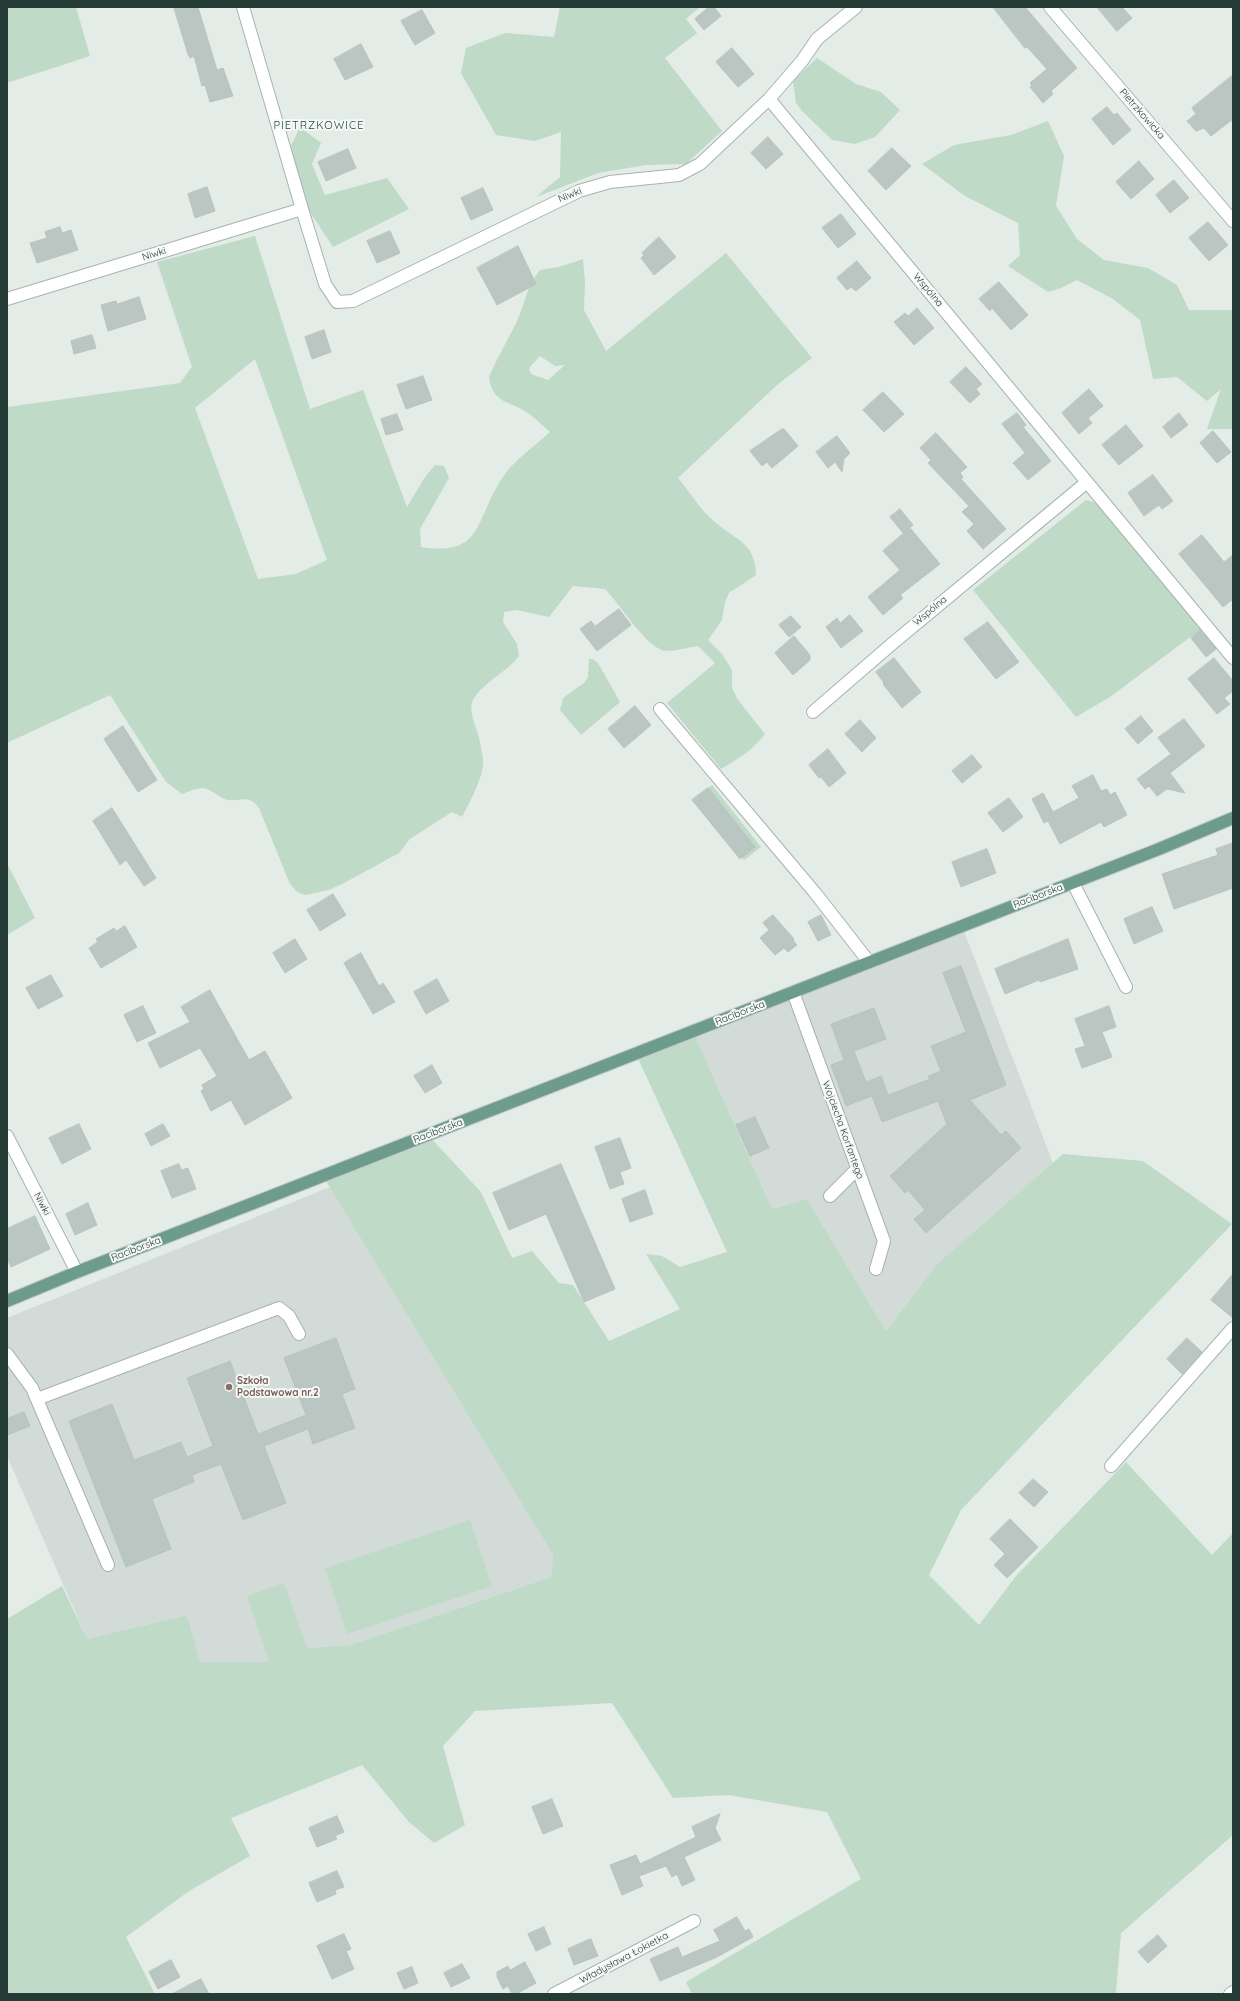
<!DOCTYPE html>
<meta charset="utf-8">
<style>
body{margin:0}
#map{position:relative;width:1240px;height:2001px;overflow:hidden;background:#e4ece8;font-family:Quicksand,sans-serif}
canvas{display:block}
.frame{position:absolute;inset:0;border:8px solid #253b35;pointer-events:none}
</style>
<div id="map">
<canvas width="1240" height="2001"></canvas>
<div class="frame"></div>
</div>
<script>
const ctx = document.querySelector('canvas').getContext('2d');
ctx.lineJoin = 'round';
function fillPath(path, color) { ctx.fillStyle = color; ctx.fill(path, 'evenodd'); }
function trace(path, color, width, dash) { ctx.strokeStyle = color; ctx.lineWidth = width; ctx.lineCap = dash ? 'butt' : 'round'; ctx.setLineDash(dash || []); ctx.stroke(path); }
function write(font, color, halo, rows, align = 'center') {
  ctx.font = font + ' Quicksand,sans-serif'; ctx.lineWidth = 4; ctx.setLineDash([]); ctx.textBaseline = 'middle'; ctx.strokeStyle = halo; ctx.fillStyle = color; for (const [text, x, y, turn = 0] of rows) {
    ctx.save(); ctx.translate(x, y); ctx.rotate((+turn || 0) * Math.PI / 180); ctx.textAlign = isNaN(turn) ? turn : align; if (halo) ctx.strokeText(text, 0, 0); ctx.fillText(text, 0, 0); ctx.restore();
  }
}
const built = new Path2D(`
 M 962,926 L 1053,1163 L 938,1263 L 886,1331 L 807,1199 L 772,1209 L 693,1031 Z
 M 330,1187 L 553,1555 L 551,1577 L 350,1645 L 307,1648 L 270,1662 L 200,1662 L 187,1615 L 87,1639 L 7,1456 L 7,1318 Z`);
const green = new Path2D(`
 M 7,7 L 76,7 L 90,56 L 7,83 Z
 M 560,7 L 700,7 L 686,19 L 697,33 L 665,58 L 722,131 L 686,164 L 646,165 L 598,173 L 536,197 L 560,177 L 561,132 L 535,141 L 496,135 L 461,73 L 466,48 L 505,33 L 554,37 Z
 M 817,58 L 856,84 L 881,92 L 900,110 L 875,137 L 855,144 L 832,140 L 802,111 L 796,103 L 793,81 Z
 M 1048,121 L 1064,156 L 1056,206 L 1077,239 L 1104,260 L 1148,268 L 1177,285 L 1189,310 L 1233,310 L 1233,429 L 1207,429 L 1221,389 L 1207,401 L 1177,377 L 1153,379 L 1140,320 L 1113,299 L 1077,280 L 1061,288 L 1048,292 L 1008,266 L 1020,255 L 1018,223 L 965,196 L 922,164 L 954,145 L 1011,135 Z
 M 300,127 L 321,143 L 312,164 L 325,195 L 387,178 L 409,209 L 333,247 L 306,206 L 291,146 Z
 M 255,236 L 310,409 L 363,390 L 407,507 L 425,477 L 435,465 L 444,466 L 449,478 L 420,529 L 421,547 C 485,557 474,519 503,477 C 515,459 534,447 550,432 C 543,426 536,419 528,413 C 511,401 492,404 489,377 C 497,358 508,340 517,321 C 526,302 526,287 540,270 L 559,267 L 583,259 L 585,282 L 584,310 L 606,351 L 726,253 L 812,358 L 777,385 L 678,478 C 690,492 701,511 716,523 C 737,541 755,542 756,575 L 729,593 L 725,602 L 722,620 L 708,640 L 722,654 L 732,670 L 732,688 L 738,700 L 765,734 C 753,750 738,759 721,769 L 667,703 L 715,663 L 698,646 C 689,647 670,653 662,650 C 643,643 620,604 605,589 L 573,586 L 549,617 L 517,610 L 504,612 L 503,622 L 517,644 L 519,656 C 506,673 485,681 474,698 C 466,710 478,729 480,742 C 481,749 484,759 483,766 C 481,782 469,803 462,817 L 452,812 L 410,839 L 399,853 L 346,882 L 329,890 L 305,895 L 297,892 L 290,884 L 259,808 C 247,792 238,804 225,799 C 217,796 211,789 203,788 C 196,788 188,792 182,794 L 166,782 L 110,695 L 7,743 L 7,407 L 180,383 L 192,367 L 157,262 ZM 540,356 L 555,366 L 565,365 L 548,380 L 531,374 L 529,368 ZM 255,359 L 327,560 L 296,574 L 258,579 L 195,408 Z
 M 1086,500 L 1099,504 L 1201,629 L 1110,697 L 1076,717 L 973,590 Z
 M 589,659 L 593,659 L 598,663 L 620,702 L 581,735 L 560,710 L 563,698 L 584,683 L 588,677 Z
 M 712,785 L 761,847 L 744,860 L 695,798 Z
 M 7,863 L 35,918 L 7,935 Z
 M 693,1031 L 772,1209 L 807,1199 L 886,1331 L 938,1263 L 1063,1154 L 1143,1161 L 1232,1224 L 961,1510 L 929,1575 L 979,1625 L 1016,1576 L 1126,1462 L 1212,1555 L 1233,1533 L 1233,1835 L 1121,1933 L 1116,1992 L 1117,1994 L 692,1994 L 686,1982 L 861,1879 L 827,1812 L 728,1795 L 673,1798 L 612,1703 L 475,1711 L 443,1746 L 465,1825 L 434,1843 L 409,1822 L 362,1765 L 231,1818 L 250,1856 L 189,1891 L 126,1937 L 155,1994 L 7,1994 L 7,1619 L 62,1586 L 87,1639 L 187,1615 L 200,1662 L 269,1662 L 247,1596 L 284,1583 L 307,1648 L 350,1645 L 551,1577 L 553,1555 L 323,1176 L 428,1135 L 481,1192 L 512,1258 L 532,1251 L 559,1283 L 573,1285 L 609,1341 L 680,1309 L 646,1254 L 662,1256 L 680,1267 L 727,1252 L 636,1054 Z
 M 470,1520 L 492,1586 L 347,1634 L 325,1568 Z`);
const building = new Path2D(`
 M 174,7 L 198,7 L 217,70 L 223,68 L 233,96 L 210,102 L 205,85 L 202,86 L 194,56 L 190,58 L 188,54 Z
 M 709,7 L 714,7 L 721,16 L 704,30 L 695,19 Z
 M 993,7 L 1025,7 L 1077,68 L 1051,91 L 1053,94 L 1043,103 L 1030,87 L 1032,85 L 1030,83 L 1047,69 L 1027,47 L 1025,48 Z
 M 1097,7 L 1122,7 L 1132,18 L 1117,31 Z
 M 422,10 L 435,33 L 415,45 L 401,21 Z
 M 361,44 L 373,67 L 345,80 L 334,59 Z
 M 732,48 L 754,74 L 738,87 L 716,62 Z
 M 1233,75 L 1233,119 L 1211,136 L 1204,128 L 1196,131 L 1187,121 L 1196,114 L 1192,108 Z
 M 1107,107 L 1114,115 L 1117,113 L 1131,130 L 1113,145 L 1092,119 Z
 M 768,137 L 783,154 L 766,169 L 751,153 Z
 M 892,148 L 911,166 L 886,190 L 868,171 Z
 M 348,149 L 356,168 L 326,181 L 318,162 Z
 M 1139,161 L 1154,179 L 1131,199 L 1116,182 Z
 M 1174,180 L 1189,198 L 1170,213 L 1156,195 Z
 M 207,187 L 215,211 L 195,218 L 188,194 Z
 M 483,188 L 493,210 L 471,220 L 461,198 Z
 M 841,214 L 856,234 L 838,248 L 822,228 Z
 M 1208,222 L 1228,245 L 1209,261 L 1189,238 Z
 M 60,227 L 62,233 L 71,230 L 78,250 L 37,263 L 30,243 L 47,238 L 45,232 Z
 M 390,231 L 400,253 L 377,263 L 367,241 Z
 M 659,237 L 676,257 L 654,275 L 641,258 L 644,255 L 642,253 Z
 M 518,246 L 536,284 L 497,305 L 477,268 Z
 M 857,261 L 871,278 L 856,291 L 851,287 L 847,290 L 837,278 Z
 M 999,282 L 1028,315 L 1011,330 L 992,308 L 990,311 L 979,299 Z
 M 139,297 L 146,319 L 108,331 L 101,305 L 116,301 L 117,304 Z
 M 917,308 L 934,328 L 914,345 L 894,322 L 905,313 L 908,316 Z
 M 324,330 L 331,352 L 312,359 L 305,337 Z
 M 92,335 L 96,348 L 74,354 L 71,341 Z
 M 966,367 L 982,384 L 976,389 L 980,394 L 970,403 L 950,382 Z
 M 423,376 L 432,400 L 406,409 L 397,385 Z
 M 1089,389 L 1103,406 L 1088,418 L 1092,423 L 1079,434 L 1062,413 Z
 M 883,392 L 904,414 L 884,432 L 863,410 Z
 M 1017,413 L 1026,425 L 1023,427 L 1051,461 L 1028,480 L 1013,463 L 1025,453 L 1002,424 Z
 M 1179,413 L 1188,425 L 1171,438 L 1163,427 Z
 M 397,414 L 403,430 L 386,435 L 381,419 Z
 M 1126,425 L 1143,446 L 1119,465 L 1102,445 Z
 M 782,429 L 784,429 L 798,446 L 772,468 L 767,462 L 762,466 L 750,451 Z
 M 1213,431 L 1231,452 L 1217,463 L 1200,443 Z
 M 936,433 L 967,467 L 960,473 L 963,477 L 961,479 L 1006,529 L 983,549 L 967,531 L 974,524 L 962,512 L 969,506 L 928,463 L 931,460 L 920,448 Z
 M 837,436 L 850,453 L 844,459 L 842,472 L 835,462 L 828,468 L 816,452 Z
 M 1153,475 L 1173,501 L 1162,509 L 1159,505 L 1144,516 L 1128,493 Z
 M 900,509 L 913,525 L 903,533 L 890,517 Z
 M 910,528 L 940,564 L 900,595 L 903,598 L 883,615 L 868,597 L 900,570 L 883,551 Z
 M 1202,535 L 1224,562 L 1233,555 L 1233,599 L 1223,607 L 1179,554 Z
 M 619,609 L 631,625 L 597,651 L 580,629 L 591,621 L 595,626 Z
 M 850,615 L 863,631 L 841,648 L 826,627 L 837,618 L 840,623 Z
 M 791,616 L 801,627 L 789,637 L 779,625 Z
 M 988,622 L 1019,662 L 996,679 L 964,639 Z
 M 1200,630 L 1216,649 L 1206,657 L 1191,638 Z
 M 794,636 L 810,655 L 810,660 L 793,675 L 775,653 Z
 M 894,658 L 921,692 L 902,708 L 883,684 L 884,683 L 876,672 Z
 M 1214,658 L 1233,681 L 1233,691 L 1224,698 L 1230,704 L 1217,714 L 1188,679 Z
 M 635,706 L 651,725 L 624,748 L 608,729 Z
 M 1141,716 L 1153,731 L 1138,744 L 1125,729 Z
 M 1184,719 L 1205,746 L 1170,773 L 1185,793 L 1167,789 L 1157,796 L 1149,786 L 1145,789 L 1137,779 L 1171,754 L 1158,738 Z
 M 860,720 L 876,738 L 862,752 L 845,734 Z
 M 123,726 L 157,780 L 138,792 L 104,739 Z
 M 828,749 L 846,773 L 829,787 L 821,777 L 819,778 L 809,765 Z
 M 972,755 L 982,767 L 962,783 L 952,771 Z
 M 1093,775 L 1101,791 L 1107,789 L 1110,795 L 1115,792 L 1127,815 L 1104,827 L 1101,822 L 1060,844 L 1048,821 L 1044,823 L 1032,799 L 1043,793 L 1053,812 L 1079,798 L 1072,786 Z
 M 708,788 L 755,847 L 740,859 L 692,800 Z
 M 1009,798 L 1023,817 L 1003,832 L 988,813 Z
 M 112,808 L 156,878 L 144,886 L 126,860 L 120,865 L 93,821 Z
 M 1233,843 L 1233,888 L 1174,909 L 1162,874 L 1218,855 L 1216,849 Z
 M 987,849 L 996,873 L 961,887 L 952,862 Z
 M 333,894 L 346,915 L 320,931 L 307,910 Z
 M 1152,907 L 1163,931 L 1134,944 L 1124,919 Z
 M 773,915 L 794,939 L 793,940 L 797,945 L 788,952 L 784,948 L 775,955 L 760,938 L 769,930 L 763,923 Z
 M 821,915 L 831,935 L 818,941 L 808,922 Z
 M 125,926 L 137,947 L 101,968 L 89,948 L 98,942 L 96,939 L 114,928 L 116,931 Z
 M 295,939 L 307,959 L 285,973 L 273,953 Z
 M 1068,939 L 1078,969 L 1040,982 L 1039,980 L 1005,994 L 995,969 Z
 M 361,953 L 379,986 L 383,983 L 395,1002 L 373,1014 L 344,963 Z
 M 961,966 L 1006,1085 L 970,1100 L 1001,1135 L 1006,1131 L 1021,1148 L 926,1233 L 914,1219 L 925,1210 L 908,1190 L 905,1193 L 890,1176 L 947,1124 L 938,1101 L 882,1122 L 872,1096 L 846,1106 L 831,1065 L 844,1060 L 831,1024 L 874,1008 L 886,1039 L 854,1051 L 866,1082 L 881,1076 L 888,1095 L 930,1079 L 928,1076 L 941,1071 L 931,1046 L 966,1032 L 943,973 Z
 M 51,975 L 63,996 L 38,1009 L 26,988 Z
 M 437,979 L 449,1001 L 426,1014 L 414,992 Z
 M 210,990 L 249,1060 L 265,1051 L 292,1098 L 245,1125 L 231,1100 L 211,1111 L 201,1091 L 204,1089 L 202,1085 L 217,1076 L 200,1048 L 160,1068 L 148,1043 L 190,1022 L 181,1007 Z
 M 143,1006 L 156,1033 L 137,1042 L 124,1015 Z
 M 1109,1006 L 1116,1027 L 1102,1032 L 1112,1057 L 1082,1068 L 1075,1049 L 1085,1046 L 1075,1019 Z
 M 432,1065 L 442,1083 L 425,1093 L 414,1076 Z
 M 755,1117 L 769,1148 L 750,1156 L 736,1125 Z
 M 79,1124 L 91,1149 L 62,1164 L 49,1138 Z
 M 163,1124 L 170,1136 L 151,1146 L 145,1134 Z
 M 620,1138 L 631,1168 L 620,1172 L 624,1184 L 610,1189 L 595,1147 Z
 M 179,1164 L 181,1170 L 188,1168 L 196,1189 L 172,1198 L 161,1171 Z
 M 561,1164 L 615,1289 L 584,1302 L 546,1214 L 509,1230 L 493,1193 Z
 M 645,1190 L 653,1214 L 630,1222 L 622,1199 Z
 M 88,1203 L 97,1225 L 75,1235 L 66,1214 Z
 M 35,1216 L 50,1249 L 11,1267 L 7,1258 L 7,1229 Z
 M 1233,1274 L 1233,1318 L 1211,1300 Z
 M 336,1338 L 355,1389 L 342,1394 L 355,1428 L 313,1444 L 308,1429 L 264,1446 L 286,1503 L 243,1520 L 221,1464 L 192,1475 L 194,1482 L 152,1499 L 171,1549 L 126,1567 L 69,1421 L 112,1404 L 134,1460 L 181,1442 L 187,1457 L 213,1446 L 187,1378 L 230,1361 L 258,1434 L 306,1415 L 284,1358 Z
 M 1187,1338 L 1202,1352 L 1182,1374 L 1167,1359 Z
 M 24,1412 L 30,1426 L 7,1435 L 7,1419 Z
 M 1033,1479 L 1048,1492 L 1034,1507 L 1019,1493 Z
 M 1010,1519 L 1038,1547 L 1007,1578 L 994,1565 L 1005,1554 L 990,1539 Z
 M 552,1799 L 563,1826 L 543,1834 L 532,1807 Z
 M 720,1814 L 715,1828 L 721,1840 L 684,1857 L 695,1880 L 682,1886 L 677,1874 L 672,1877 L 666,1866 L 639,1876 L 643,1886 L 622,1895 L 610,1865 L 636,1855 L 640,1864 L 696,1837 L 692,1827 Z
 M 337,1816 L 344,1832 L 335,1836 L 337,1839 L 317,1847 L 309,1828 Z
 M 337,1871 L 344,1887 L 335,1890 L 336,1894 L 317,1902 L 309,1883 Z
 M 737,1917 L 745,1931 L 749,1929 L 753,1937 L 717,1957 L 660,1981 L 650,1959 L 678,1947 L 682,1957 L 720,1941 L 714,1930 Z
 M 544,1927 L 551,1944 L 536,1951 L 528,1934 Z
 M 344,1934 L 351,1949 L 346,1951 L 354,1969 L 332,1979 L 317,1946 Z
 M 1158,1935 L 1167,1946 L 1148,1963 L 1138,1952 Z
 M 591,1939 L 598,1956 L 574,1965 L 568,1949 Z
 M 171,1960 L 180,1977 L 158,1989 L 149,1972 Z
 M 525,1962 L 536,1983 L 516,1994 L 512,1994 L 508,1986 L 503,1989 L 497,1977 L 497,1972 L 508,1966 L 510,1970 Z
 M 462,1964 L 470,1978 L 451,1987 L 444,1973 Z
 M 412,1967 L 418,1983 L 404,1989 L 397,1973 Z
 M 201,1979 L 209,1994 L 172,1994 Z`);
const minor = new Path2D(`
 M 243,7 L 302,209
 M 1050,7 L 1233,221
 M 769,99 L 1233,658
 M 7,299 L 302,209 L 325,284 L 337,302 L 353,301 L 579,191 L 610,182 L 679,175 L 700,164 L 769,99 L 802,61 L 817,39 L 856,7
 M 660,709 L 816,894 L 869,962
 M 813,712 L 893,643 L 1087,482
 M 1073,883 L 1126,987
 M 793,992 L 884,1241 L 876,1269
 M 7,1136 L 77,1272
 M 830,1196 L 857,1169
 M 7,1354 L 32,1388 L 108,1565
 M 37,1399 L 279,1308 L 289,1316 L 299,1334
 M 1111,1466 L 1233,1328
 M 554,1994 L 694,1921
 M 1230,1994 L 1233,1992`);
const major = new Path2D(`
 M 7,1301 L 77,1272 L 1159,849 L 1233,818`);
const markers = [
 [229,1387,4,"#8d6e63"]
];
const streetNames = [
 ["Pietrzkowicka",1142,114,49],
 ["Niwki",570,195,-22],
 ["Niwki",154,254,-17],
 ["Wspólna",928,290,50],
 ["Wspólna",930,611,-40],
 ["Raciborska",1038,896,-21],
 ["Raciborska",740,1013,-21],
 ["Wojciecha Korfantego",843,1130,70],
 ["Raciborska",438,1131,-21],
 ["Niwki",42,1204,63],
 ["Raciborska",136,1249,-21],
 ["Władysława Łokietka",624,1958,-28]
];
const educationNames = [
 ["Szkoła",237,1381],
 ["Podstawowa nr.2",237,1393]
];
const neighbourhoodNames = [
 ["PIETRZKOWICE",319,126]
];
fillPath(built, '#d2dbd7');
fillPath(green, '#bfdac6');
fillPath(building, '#b9c6c1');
trace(building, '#b7c4be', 1);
trace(minor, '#a7b3af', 14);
trace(major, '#c2c8c6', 14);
trace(minor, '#fff', 12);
trace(major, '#6d9c8f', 12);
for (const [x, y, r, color] of markers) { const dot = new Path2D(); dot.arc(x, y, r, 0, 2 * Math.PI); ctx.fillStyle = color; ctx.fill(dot); trace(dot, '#f4f8f6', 1.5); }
write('10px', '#253b35', '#f4f8f6', streetNames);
write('bold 10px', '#785e54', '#f4f8f6', educationNames, 'left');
ctx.letterSpacing = '1px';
write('11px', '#234b40', '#f4f8f6', neighbourhoodNames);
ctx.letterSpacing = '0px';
</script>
